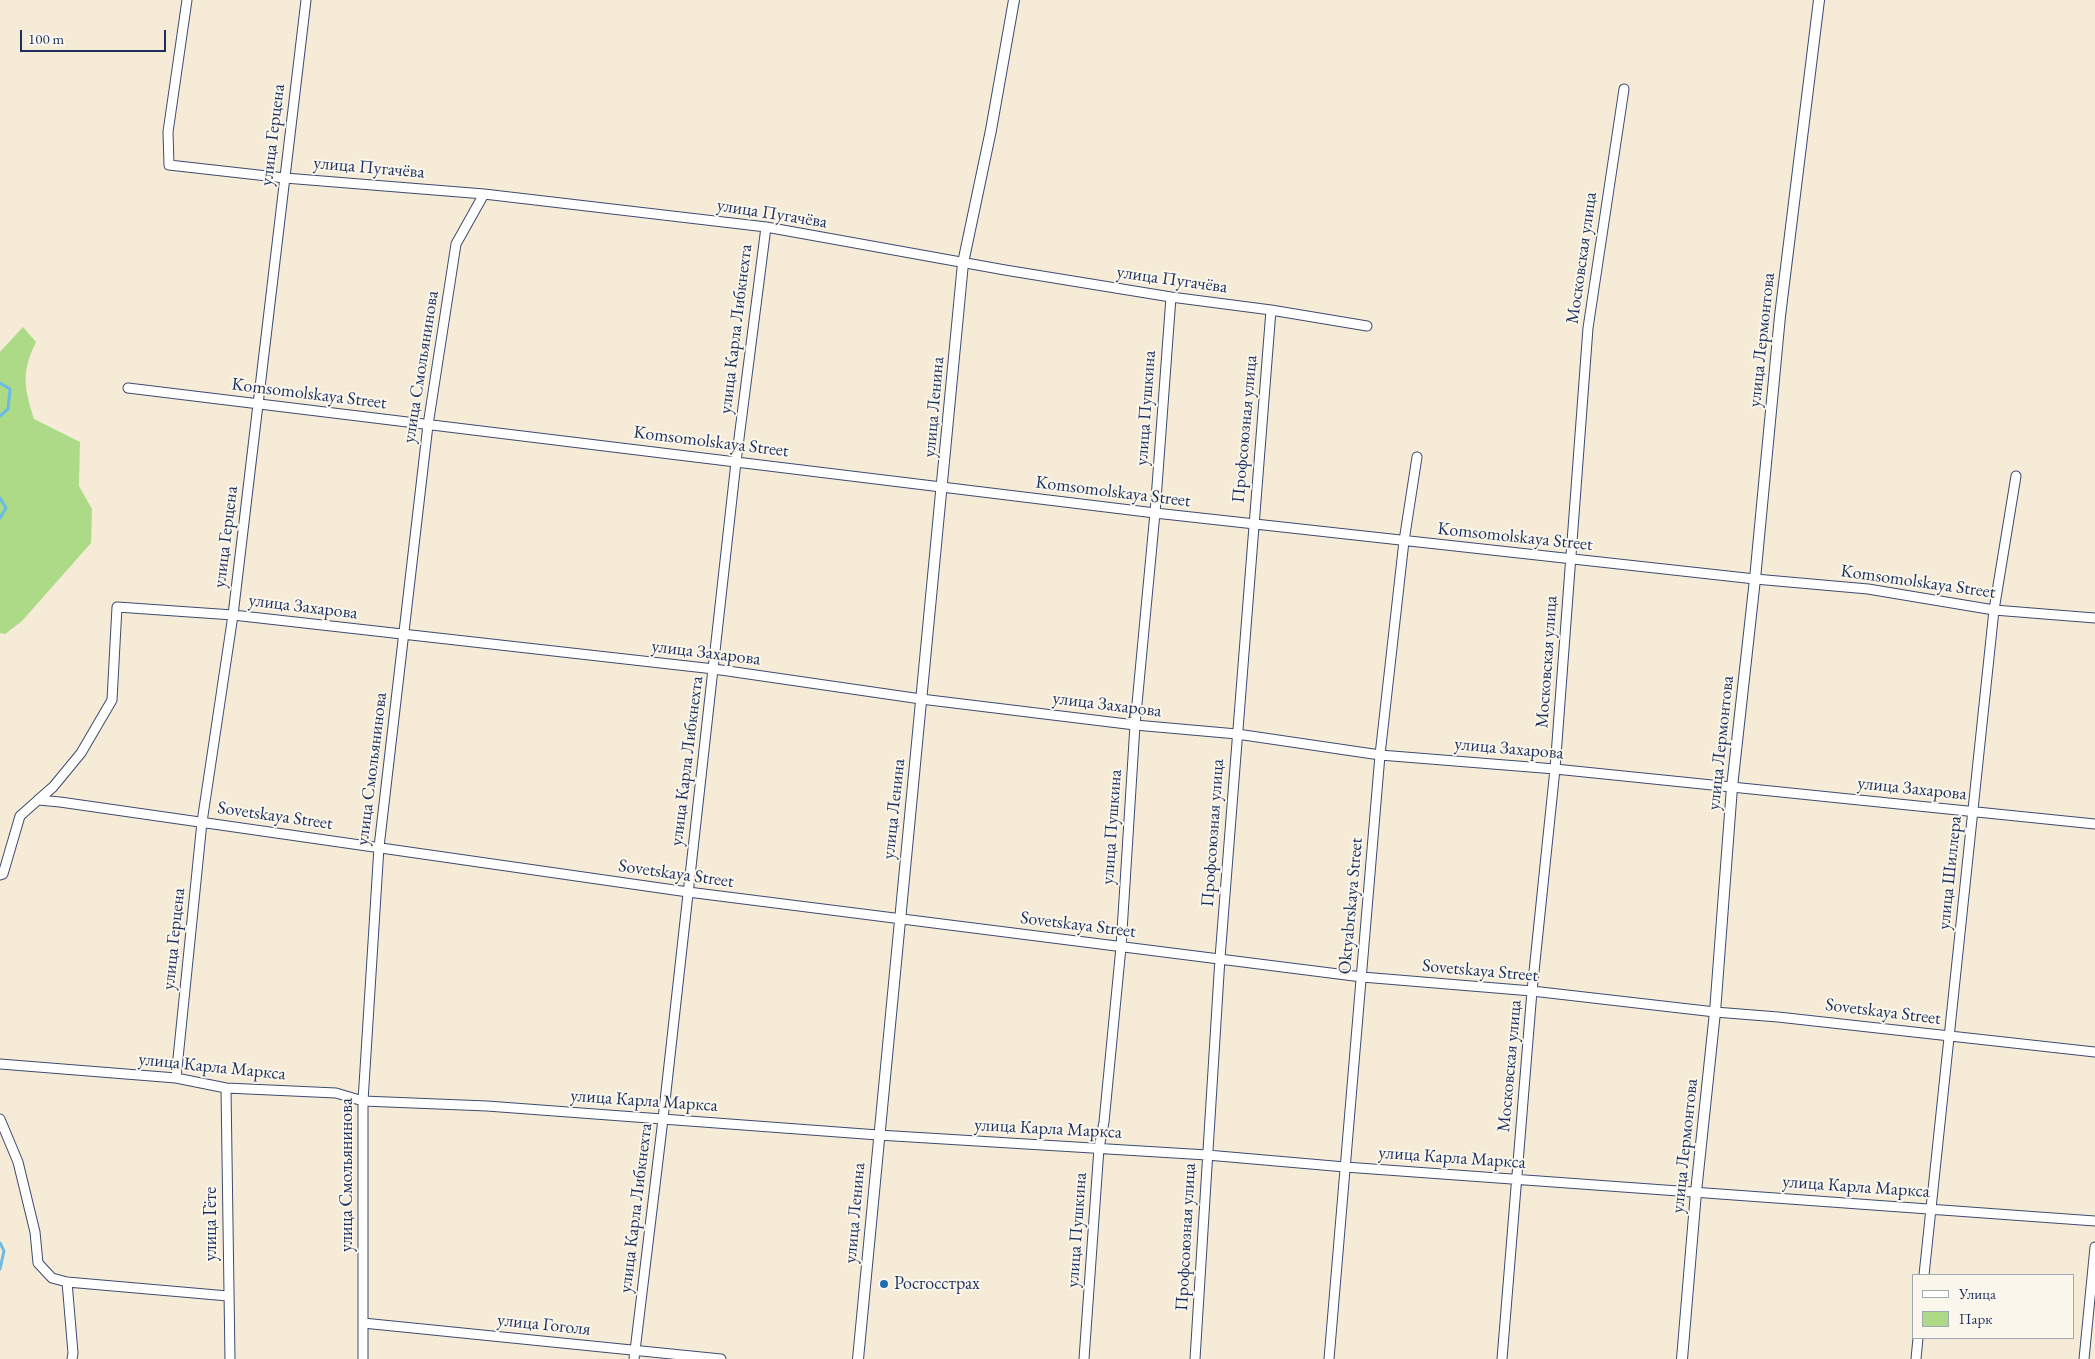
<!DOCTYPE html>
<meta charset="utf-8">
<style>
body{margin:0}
#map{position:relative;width:2095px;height:1359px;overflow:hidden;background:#f6ebd7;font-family:"EB Garamond",serif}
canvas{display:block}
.legend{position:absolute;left:1912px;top:1274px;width:162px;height:65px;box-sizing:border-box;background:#fbf7ec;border:1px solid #a1a7b3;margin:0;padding:6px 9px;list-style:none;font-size:15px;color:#1b2f5e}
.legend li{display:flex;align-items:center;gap:10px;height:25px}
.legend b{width:25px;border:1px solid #a1a7b3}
.scale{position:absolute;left:20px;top:30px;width:146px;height:22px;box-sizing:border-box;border:2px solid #1b2f5e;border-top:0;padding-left:6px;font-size:15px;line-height:18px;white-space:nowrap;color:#1b2f5e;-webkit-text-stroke:4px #fbf7ec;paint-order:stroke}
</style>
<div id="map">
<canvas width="2095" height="1359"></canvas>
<ul class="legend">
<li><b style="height:6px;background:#fff"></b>Улица</li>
<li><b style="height:14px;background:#adda86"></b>Парк</li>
</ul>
<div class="scale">100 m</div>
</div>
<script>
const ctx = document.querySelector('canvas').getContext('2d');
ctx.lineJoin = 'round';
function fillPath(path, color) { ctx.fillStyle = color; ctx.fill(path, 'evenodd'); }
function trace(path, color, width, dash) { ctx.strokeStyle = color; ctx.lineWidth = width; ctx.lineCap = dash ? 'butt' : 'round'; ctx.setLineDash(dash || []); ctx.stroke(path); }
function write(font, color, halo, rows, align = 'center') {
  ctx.font = font + ' "EB Garamond",serif'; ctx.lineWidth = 4; ctx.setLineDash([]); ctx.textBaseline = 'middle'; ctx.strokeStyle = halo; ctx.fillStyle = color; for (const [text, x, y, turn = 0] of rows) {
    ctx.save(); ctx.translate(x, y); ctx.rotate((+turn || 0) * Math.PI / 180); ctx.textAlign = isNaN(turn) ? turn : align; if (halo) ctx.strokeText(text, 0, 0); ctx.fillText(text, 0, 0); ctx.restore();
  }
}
const green = new Path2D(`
 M 23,327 L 36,342 C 21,373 24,387 34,419 L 80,442 L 79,486 L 92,509 L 91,543 L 22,621 L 5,634 L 0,633 L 0,352 Z`);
const stream = new Path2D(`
 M 0,383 L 10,389 L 8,409 L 0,416
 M 0,498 L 6,508 L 0,518
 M 0,1243 L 4,1251 L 0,1269`);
const minor = new Path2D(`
 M 187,0 L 168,132 L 169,165 L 285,178 L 484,194 L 766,227 L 1005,270 L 1171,297 L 1271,310 L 1367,326
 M 128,388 L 1155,513 L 1755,579 L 1868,589 L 1994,610 L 2095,618
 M 38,800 L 53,787 L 81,753 L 112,700 L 117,607 L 233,615 L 714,669 L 921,699 L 1135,725 L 1237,734 L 1380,755 L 1555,769 L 2095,824
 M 0,875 L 3,874 L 20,816 L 38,800 L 60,802 L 688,892 L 1362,977 L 1532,991 L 1715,1012 L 1778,1017 L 2095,1052
 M 0,1064 L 176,1078 L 226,1088 L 336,1093 L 363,1101 L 487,1106 L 878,1135 L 1207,1155 L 1345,1167 L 2095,1221
 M 176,1078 L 202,822 L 233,615 L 306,0
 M 226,1088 L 230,1359
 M 0,1119 L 18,1162 L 35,1232 L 38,1263 L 52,1278 L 67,1282 L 228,1296
 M 1924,1275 L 1994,610 L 2016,476
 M 67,1282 L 73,1353 L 72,1359
 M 363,1323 L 721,1359
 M 363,1359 L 363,1101 L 379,847 L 428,425 L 456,244 L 484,194
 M 634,1359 L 663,1119 L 736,462 L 766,227
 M 1084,1359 L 1099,1148 L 1104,1122 L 1121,947 L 1135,725 L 1155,513 L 1171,297
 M 1195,1359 L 1220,958 L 1271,310
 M 1329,1359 L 1380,755 L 1404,541 L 1417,457
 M 1502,1359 L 1532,991 L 1555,769 L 1588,328 L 1624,89
 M 1916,1359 L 1918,1338
 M 2084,1359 L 2095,1247`);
const tertiary = new Path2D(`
 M 858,1359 L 963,263 L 991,130 L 1014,0
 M 1682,1359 L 1696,1192 L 1715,1012 L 1732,787 L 1755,579 L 1780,316 L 1819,0`);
const markers = [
 [884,1284,5,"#1f6fb2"]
];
const streetNames = [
 ["улица Герцена",273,135,-83],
 ["улица Пугачёва",369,168,5],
 ["улица Пугачёва",772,214,9],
 ["Московская улица",1582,258,-82],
 ["улица Пугачёва",1172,280,8],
 ["улица Карла Либкнехта",736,329,-83],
 ["улица Лермонтова",1762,340,-84],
 ["улица Смольянинова",421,367,-81],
 ["Komsomolskaya Street",309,394,7],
 ["улица Ленина",934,407,-85],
 ["улица Пушкина",1146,408,-86],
 ["Профсоюзная улица",1245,429,-85],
 ["Komsomolskaya Street",711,442,7],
 ["Komsomolskaya Street",1113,492,7],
 ["улица Герцена",226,537,-83],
 ["Komsomolskaya Street",1515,537,6],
 ["Komsomolskaya Street",1918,582,8],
 ["улица Захарова",303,607,7],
 ["улица Захарова",706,653,7],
 ["Московская улица",1547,662,-86],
 ["улица Захарова",1107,705,7],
 ["улица Лермонтова",1721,743,-84],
 ["улица Захарова",1509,749,5],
 ["улица Карла Либкнехта",687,761,-83],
 ["улица Смольянинова",372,769,-83],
 ["улица Захарова",1912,789,6],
 ["улица Ленина",894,809,-84],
 ["Sovetskaya Street",275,816,8],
 ["улица Пушкина",1112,827,-86],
 ["Профсоюзная улица",1213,833,-86],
 ["улица Шиллера",1950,873,-84],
 ["Sovetskaya Street",676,874,8],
 ["Oktyabrskaya Street",1351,906,-85],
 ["Sovetskaya Street",1078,925,7],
 ["улица Герцена",174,939,-84],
 ["Sovetskaya Street",1480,971,5],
 ["Sovetskaya Street",1883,1012,7],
 ["Московская улица",1510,1066,-85],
 ["улица Карла Маркса",212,1067,6],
 ["улица Карла Маркса",644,1101,4],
 ["улица Карла Маркса",1048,1129,3],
 ["улица Лермонтова",1685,1146,-84],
 ["улица Карла Маркса",1452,1158,4],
 ["улица Смольянинова",347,1175,-90],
 ["улица Карла Маркса",1856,1187,4],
 ["улица Карла Либкнехта",636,1208,-83],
 ["улица Ленина",855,1213,-85],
 ["улица Гёте",211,1224,-90],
 ["улица Пушкина",1077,1230,-86],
 ["Профсоюзная улица",1186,1237,-87],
 ["улица Гоголя",544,1325,6]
];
const poiNames = [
 ["Росгосстрах",894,1284]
];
fillPath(green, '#adda86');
trace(stream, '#6cbbe6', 3);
trace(minor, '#3c4b70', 11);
trace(tertiary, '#3c4b70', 12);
trace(minor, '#fff', 9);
trace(tertiary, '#fff', 10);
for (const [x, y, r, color] of markers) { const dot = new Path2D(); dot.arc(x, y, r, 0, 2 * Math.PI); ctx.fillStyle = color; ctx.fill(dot); trace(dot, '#fbf7ec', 2); }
write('18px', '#1b2f5e', '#fbf7ec', streetNames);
write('18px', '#1b2f5e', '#fbf7ec', poiNames, 'left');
</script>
